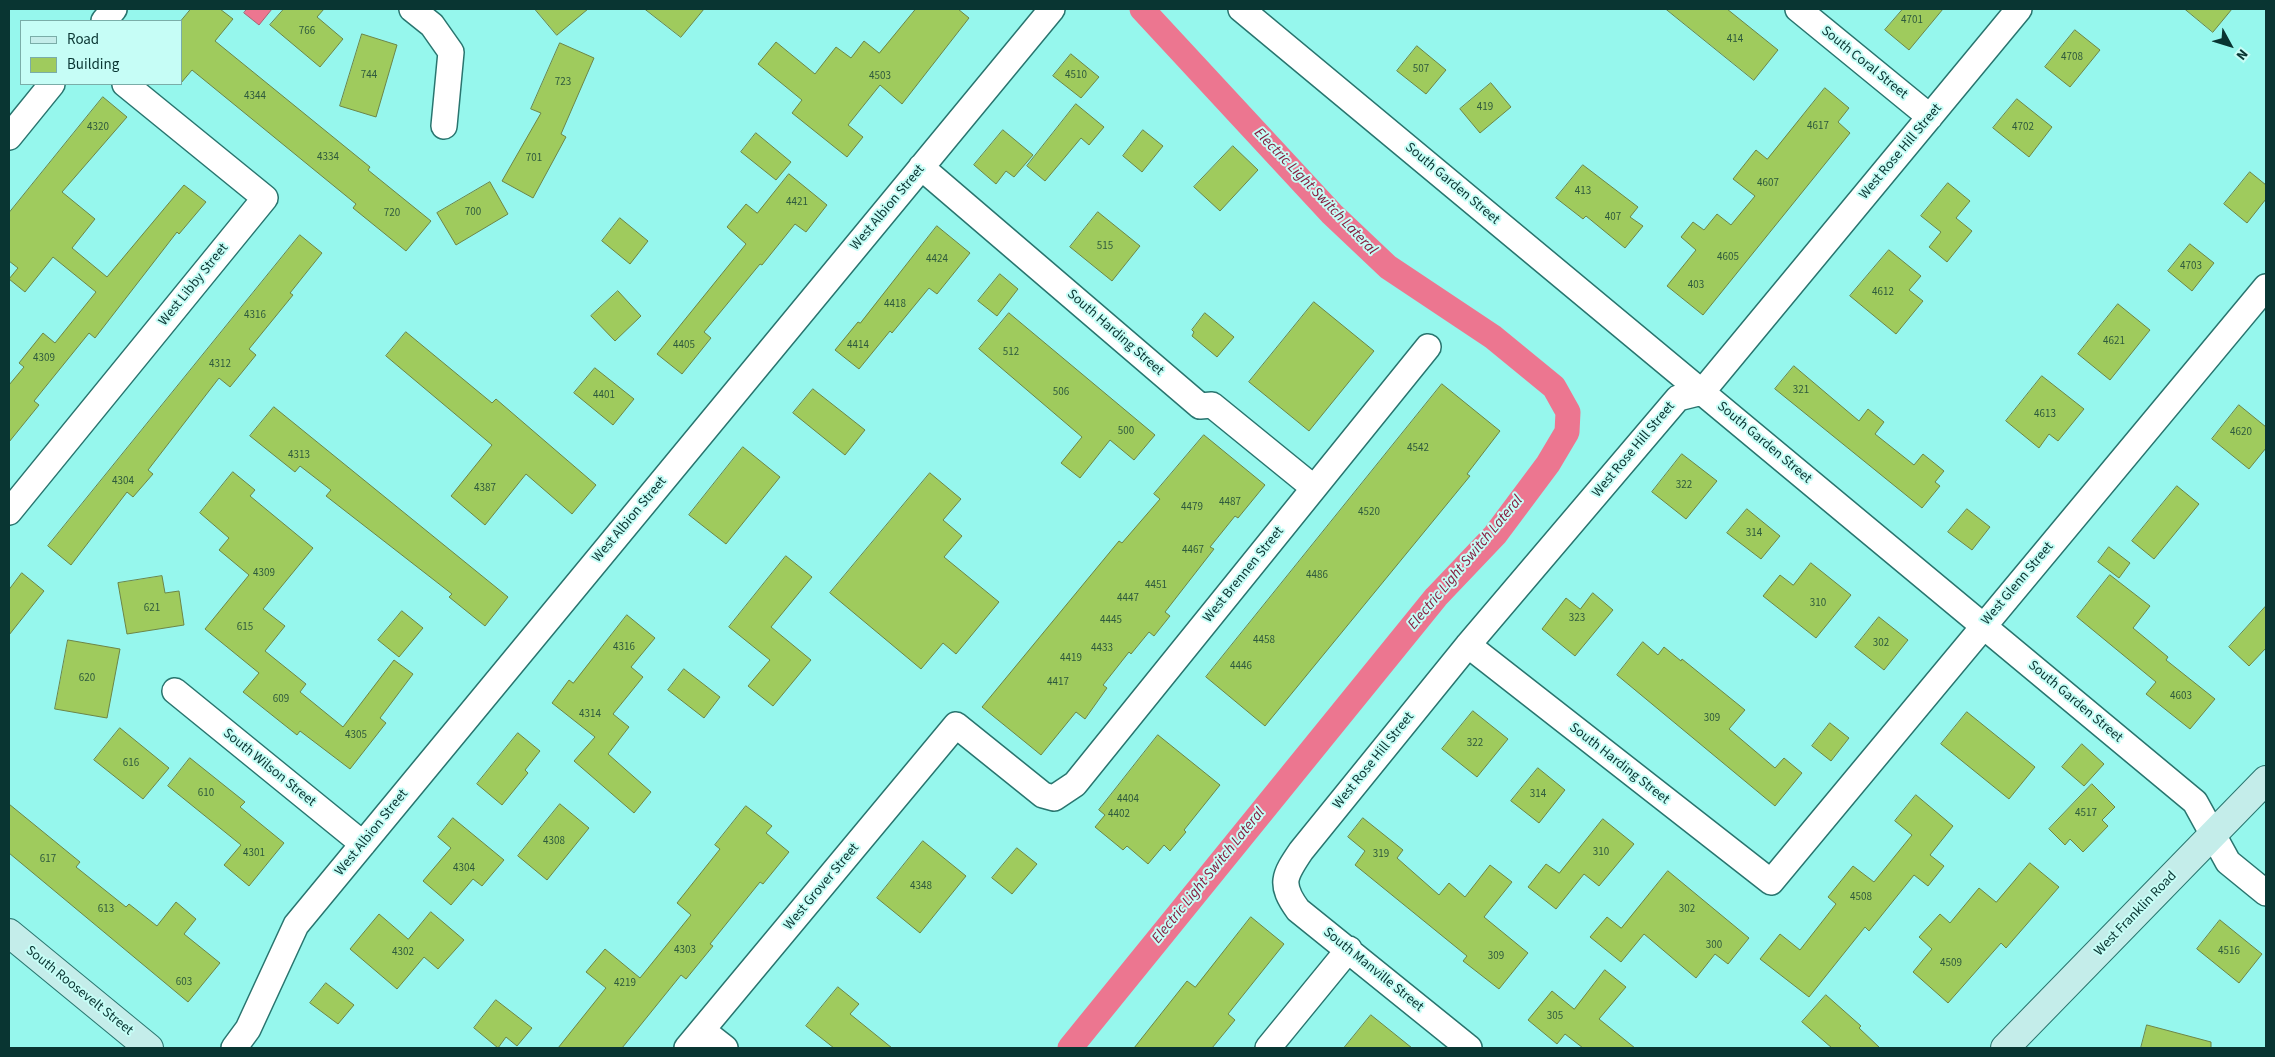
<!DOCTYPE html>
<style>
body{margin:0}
#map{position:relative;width:2275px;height:1057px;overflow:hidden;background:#96f7ed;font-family:"Source Sans 3",sans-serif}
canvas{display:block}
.frame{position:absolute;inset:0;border:10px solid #093532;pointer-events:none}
.legend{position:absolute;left:20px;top:20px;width:162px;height:65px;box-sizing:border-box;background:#c6fdf6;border:1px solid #7aada8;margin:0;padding:6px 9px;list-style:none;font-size:15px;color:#093532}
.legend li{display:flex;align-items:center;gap:10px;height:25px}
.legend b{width:25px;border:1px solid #7aada8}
.north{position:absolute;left:2205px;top:20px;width:50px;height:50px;-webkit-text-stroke:4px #c6fdf6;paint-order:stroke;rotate:129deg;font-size:14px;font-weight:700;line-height:20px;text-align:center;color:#093532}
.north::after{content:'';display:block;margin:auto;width:18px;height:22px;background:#093532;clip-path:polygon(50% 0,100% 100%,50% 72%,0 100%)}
</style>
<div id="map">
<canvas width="2275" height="1057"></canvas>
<div class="frame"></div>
<ul class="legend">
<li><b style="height:6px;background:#c4edea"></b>Road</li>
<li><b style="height:14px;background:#9fcb5d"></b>Building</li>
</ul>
<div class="north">N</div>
</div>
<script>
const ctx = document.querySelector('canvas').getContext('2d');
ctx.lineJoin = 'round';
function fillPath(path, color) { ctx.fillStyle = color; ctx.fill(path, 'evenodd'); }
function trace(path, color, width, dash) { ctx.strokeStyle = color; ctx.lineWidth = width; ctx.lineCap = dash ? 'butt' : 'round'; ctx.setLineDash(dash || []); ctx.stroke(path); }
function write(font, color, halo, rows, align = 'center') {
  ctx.font = font + ' "Source Sans 3",sans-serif'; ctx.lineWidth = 4; ctx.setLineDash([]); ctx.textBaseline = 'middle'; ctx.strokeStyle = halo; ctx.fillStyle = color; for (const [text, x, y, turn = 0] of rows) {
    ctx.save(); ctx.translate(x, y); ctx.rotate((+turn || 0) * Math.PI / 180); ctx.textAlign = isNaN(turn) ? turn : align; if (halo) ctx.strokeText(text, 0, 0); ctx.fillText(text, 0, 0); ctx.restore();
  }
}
const water = new Path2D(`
 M 247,9 L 272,9 L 259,25 L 244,13 Z`);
const canal = new Path2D(`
 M 1070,1048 L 1436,597 L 1495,535 L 1548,464 L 1567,432 L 1568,412 L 1554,387 L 1493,337 L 1388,267 L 1332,214 L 1142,9`);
const building = new Path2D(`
 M 191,9 L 220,9 L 233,19 L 215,41 L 370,167 L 368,170 L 431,221 L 406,251 L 353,208 L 356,204 L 192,70 L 181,83 L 181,21 Z
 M 284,9 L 324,9 L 317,17 L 343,39 L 320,67 L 270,25 Z
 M 535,9 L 588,9 L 557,35 Z
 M 645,9 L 704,9 L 681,37 Z
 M 916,9 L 958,9 L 969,18 L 902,104 L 880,85 L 848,125 L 863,137 L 847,157 L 792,113 L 802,100 L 758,64 L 776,42 L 815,74 L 836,47 L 851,58 L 864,41 L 879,53 Z
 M 1666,9 L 1727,9 L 1778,50 L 1754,80 Z
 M 1903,9 L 1943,9 L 1909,50 L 1885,30 Z
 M 2185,9 L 2232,9 L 2213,32 Z
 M 2075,30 L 2100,50 L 2070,87 L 2045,67 Z
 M 362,34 L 397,45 L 376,117 L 340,106 Z
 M 560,43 L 594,58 L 561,134 L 566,137 L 533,198 L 502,181 L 541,113 L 531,109 Z
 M 1417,46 L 1446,70 L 1426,94 L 1397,71 Z
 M 1071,54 L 1099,77 L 1081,98 L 1053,76 Z
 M 1491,83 L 1511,107 L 1480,133 L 1460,109 Z
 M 1825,88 L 1849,108 L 1838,122 L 1850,133 L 1703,315 L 1667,286 L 1696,250 L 1681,237 L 1693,222 L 1704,230 L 1717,214 L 1731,225 L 1755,196 L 1733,179 L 1756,150 L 1767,159 Z
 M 103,97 L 127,117 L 62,192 L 95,219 L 72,248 L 107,277 L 184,185 L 206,202 L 179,234 L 177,232 L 95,338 L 89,333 L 34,401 L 39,405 L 9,442 L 9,385 L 24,367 L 19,363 L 43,333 L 55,343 L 96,292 L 53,257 L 25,292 L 9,279 L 18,268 L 9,261 L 9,213 Z
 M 2017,99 L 2052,127 L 2029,157 L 1993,128 Z
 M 1076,104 L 1104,127 L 1089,145 L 1081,138 L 1045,181 L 1027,166 Z
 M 1003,130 L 1033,155 L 1014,177 L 1006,171 L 996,184 L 974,165 Z
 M 1143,130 L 1163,146 L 1142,172 L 1123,156 Z
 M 756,133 L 791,162 L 776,180 L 741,152 Z
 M 1233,146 L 1258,170 L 1220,211 L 1194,187 Z
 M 1583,165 L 1638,207 L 1630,217 L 1643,226 L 1625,248 L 1586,216 L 1583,219 L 1556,198 Z
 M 2250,172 L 2266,185 L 2266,199 L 2247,223 L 2224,204 Z
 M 789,174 L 827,205 L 806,232 L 795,224 L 762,265 L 760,264 L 704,332 L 711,338 L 682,374 L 657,354 L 746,244 L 727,227 L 746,204 L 757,213 Z
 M 490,182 L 508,214 L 456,245 L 437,213 Z
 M 1948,183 L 1970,201 L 1956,218 L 1972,231 L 1947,262 L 1929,247 L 1941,232 L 1921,216 Z
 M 1098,212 L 1140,246 L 1112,281 L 1070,247 Z
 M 620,218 L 648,241 L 630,264 L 602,241 Z
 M 937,226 L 970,253 L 937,294 L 929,288 L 892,333 L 890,331 L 859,369 L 835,350 L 858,322 L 860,323 Z
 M 300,235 L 322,253 L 290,293 L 293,295 L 249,349 L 256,355 L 230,387 L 219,378 L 148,470 L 153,474 L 133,497 L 127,492 L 71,565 L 48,546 Z
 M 2190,244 L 2214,263 L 2192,291 L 2168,271 Z
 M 1889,250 L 1921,276 L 1909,290 L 1923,301 L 1896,334 L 1850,296 Z
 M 1000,274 L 1018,289 L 997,316 L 978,301 Z
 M 618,291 L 641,316 L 615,341 L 591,316 Z
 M 1314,302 L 1374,351 L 1309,431 L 1249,382 Z
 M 2118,304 L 2150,330 L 2110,380 L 2078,354 Z
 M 1009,313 L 1155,435 L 1134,460 L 1110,440 L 1080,478 L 1061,463 L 1082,437 L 979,349 Z
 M 1205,313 L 1234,337 L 1217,357 L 1192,336 L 1194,332 L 1192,330 Z
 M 406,332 L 492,403 L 496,399 L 596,485 L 572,514 L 526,474 L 485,525 L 451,496 L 492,445 L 386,356 Z
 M 1794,366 L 1859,421 L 1868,409 L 1884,422 L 1875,434 L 1914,465 L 1923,454 L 1944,471 L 1935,482 L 1940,486 L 1922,508 L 1775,389 Z
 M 595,368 L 634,399 L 613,425 L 574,393 Z
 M 2042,376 L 2084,409 L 2058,441 L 2049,434 L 2039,448 L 2006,421 Z
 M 1442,384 L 1500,431 L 1467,474 L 1470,476 L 1265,726 L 1206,677 Z
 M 813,389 L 865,430 L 845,455 L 793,413 Z
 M 2239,405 L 2266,427 L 2266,448 L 2249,469 L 2212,439 Z
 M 274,407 L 508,597 L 485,626 L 449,597 L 452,594 L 326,496 L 331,490 L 300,466 L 295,472 L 250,436 Z
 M 1204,435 L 1265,485 L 1238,518 L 1235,516 L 1210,547 L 1214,549 L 1165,612 L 1170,616 L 1154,636 L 1149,632 L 1131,654 L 1129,652 L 1103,685 L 1107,688 L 1085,719 L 1076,712 L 1041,755 L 982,707 L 1119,541 L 1122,543 L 1160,499 L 1154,494 Z
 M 743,447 L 780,477 L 726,544 L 689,515 Z
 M 1682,454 L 1717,481 L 1686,519 L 1652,492 Z
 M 233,472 L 255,490 L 250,496 L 313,548 L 263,609 L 285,626 L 265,651 L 306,684 L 300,692 L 343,727 L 394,660 L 413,674 L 380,718 L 386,723 L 350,769 L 300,731 L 297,735 L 243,692 L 259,673 L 205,629 L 249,575 L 219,550 L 229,538 L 200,513 Z
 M 930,473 L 961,499 L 943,520 L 962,536 L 944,557 L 999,602 L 956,654 L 943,643 L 921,669 L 830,593 Z
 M 2177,486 L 2199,504 L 2154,559 L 2132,541 Z
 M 1747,509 L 1780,536 L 1761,559 L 1727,533 Z
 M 1967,509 L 1990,527 L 1972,550 L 1948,532 Z
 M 2109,547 L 2130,563 L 2119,578 L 2098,562 Z
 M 786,556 L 812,577 L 771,627 L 811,660 L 773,706 L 748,686 L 770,660 L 729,627 Z
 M 1811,563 L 1851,595 L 1816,638 L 1763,596 L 1780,575 L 1793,585 Z
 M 22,573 L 44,591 L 9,635 L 9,590 Z
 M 2110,575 L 2150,606 L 2133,628 L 2168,657 L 2166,660 L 2215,699 L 2190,729 L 2146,694 L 2156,682 L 2077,617 Z
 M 162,576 L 165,593 L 179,591 L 184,625 L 127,634 L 118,583 Z
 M 1593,593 L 1613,610 L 1575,656 L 1542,629 L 1566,598 L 1580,609 Z
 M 2266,606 L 2266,648 L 2249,666 L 2229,647 Z
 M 402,611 L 423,628 L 399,657 L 378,640 Z
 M 627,615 L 655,638 L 631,667 L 643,677 L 613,714 L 629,727 L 608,754 L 651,792 L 634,813 L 574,761 L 595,737 L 552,703 L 569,680 L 573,683 Z
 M 1879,617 L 1908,640 L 1884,670 L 1855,647 Z
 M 68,640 L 120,649 L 107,718 L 55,709 Z
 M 1643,642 L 1658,655 L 1664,647 L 1681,661 L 1682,659 L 1745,710 L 1729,729 L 1775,768 L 1784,758 L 1802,773 L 1775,806 L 1617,675 Z
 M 684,669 L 720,697 L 704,718 L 668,690 Z
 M 1473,711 L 1508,739 L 1477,777 L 1442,749 Z
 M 1967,712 L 2035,767 L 2009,799 L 1941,744 Z
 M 1830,723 L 1849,738 L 1831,761 L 1812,746 Z
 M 120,728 L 169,768 L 143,799 L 94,760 Z
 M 518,733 L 540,751 L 525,770 L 528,773 L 502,805 L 477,784 Z
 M 1158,735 L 1220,785 L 1184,830 L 1186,832 L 1170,851 L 1164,845 L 1148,864 L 1127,846 L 1123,850 L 1095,827 L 1105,815 L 1099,810 Z
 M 2082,744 L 2104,764 L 2084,786 L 2062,767 Z
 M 190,758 L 245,802 L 240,807 L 284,843 L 249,886 L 224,865 L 241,845 L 168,786 Z
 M 1538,768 L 1565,790 L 1539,823 L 1511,801 Z
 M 2092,784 L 2115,807 L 2102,820 L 2108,826 L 2083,852 L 2070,839 L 2065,845 L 2049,829 Z
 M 1916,795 L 1953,826 L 1930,855 L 1944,866 L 1928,886 L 1914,875 L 1869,931 L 1865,927 L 1809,997 L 1760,959 L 1780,934 L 1800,950 L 1836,904 L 1828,897 L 1853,866 L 1874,882 L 1912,835 L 1895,821 Z
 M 9,804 L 80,862 L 76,867 L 126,907 L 129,904 L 157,926 L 176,902 L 196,919 L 184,934 L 220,963 L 188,1002 L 9,853 Z
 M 560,804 L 589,828 L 547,880 L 518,856 Z
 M 746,806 L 772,826 L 766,833 L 789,852 L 763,884 L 760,882 L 710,944 L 713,946 L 686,979 L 681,975 L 622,1048 L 558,1048 L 606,988 L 586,972 L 605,949 L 640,978 L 691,915 L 677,903 L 720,849 L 715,845 Z
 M 453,818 L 504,860 L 482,886 L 473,879 L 451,905 L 423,881 L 451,848 L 438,837 Z
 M 1363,818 L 1403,850 L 1397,858 L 1439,895 L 1449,883 L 1465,897 L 1490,865 L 1512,882 L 1484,917 L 1528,953 L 1499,989 L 1463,961 L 1467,956 L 1355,865 L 1365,851 L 1348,837 Z
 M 1603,819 L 1634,844 L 1599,886 L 1584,874 L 1556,909 L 1528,887 L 1546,864 L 1559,873 Z
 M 923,841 L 966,876 L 920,933 L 877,898 Z
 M 1017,848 L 1037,864 L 1012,894 L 992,878 Z
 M 2030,863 L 2059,887 L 2006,948 L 2001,943 L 1948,1003 L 1913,972 L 1932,949 L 1919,937 L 1940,914 L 1950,923 L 1979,888 L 1996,902 Z
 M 1668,871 L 1749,938 L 1728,964 L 1715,954 L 1696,978 L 1644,934 L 1621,962 L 1590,937 L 1607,917 L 1621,928 Z
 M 431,912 L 464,940 L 438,969 L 424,957 L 397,989 L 350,949 L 379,914 L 408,939 Z
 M 1251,917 L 1284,944 L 1228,1014 L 1235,1020 L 1212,1048 L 1134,1048 L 1187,981 L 1195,987 Z
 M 2220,920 L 2262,954 L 2239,983 L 2197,949 Z
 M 1605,970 L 1626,987 L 1599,1019 L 1635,1048 L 1583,1048 L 1565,1034 L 1557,1044 L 1528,1020 L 1552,991 L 1574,1009 Z
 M 326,983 L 354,1005 L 338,1024 L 310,1003 Z
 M 838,987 L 859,1004 L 850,1014 L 892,1048 L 834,1048 L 806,1026 Z
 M 1826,995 L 1861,1026 L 1859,1028 L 1880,1048 L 1832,1048 L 1802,1022 Z
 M 496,1000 L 532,1028 L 517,1046 L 506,1037 L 498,1048 L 474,1028 Z
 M 1371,1015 L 1412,1048 L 1344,1048 Z
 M 2147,1025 L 2211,1042 L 2211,1048 L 2141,1048 Z`);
const street = new Path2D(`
 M 412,9 L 432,25 L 451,52 L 444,126
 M 1241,9 L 2195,802 L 2228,862 L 2266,893
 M 1798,9 L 1930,117
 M 104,21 L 114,9
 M 9,137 L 52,84
 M 921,167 L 1200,406 L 1212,405 L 1314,488
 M 9,512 L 265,198 L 125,84
 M 1468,645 L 1771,882 L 2266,287
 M 175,691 L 363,844
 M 702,1030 L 725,1048
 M 234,1048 L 248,1029 L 296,925 L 1052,9
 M 687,1048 L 956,725 L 1043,795 L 1054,798 L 1075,784 L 1428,347
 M 1268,1048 L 1349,949
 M 1469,1048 L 1298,910 C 1279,884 1284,876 1301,851 L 1468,645 L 1678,398 L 1702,392 L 2019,9`);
const secondary = new Path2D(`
 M 9,933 L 149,1048
 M 2005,1048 L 2266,780`);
const numberNames = [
 ["4701",1912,21],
 ["766",307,32],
 ["414",1735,40],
 ["4708",2072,58],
 ["507",1421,70],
 ["744",369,76],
 ["4510",1076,76],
 ["4503",880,77],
 ["723",563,83],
 ["4344",255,97],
 ["419",1485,108],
 ["4617",1818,127],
 ["4320",98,128],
 ["4702",2023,128],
 ["4334",328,158],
 ["701",534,159],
 ["4607",1768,184],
 ["413",1583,192],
 ["4421",797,203],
 ["700",473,213],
 ["720",392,214],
 ["407",1613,218],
 ["515",1105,247],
 ["4605",1728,258],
 ["4424",937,260],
 ["4703",2191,267],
 ["403",1696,286],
 ["4612",1883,293],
 ["4418",895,305],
 ["4316",255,316],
 ["4621",2114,342],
 ["4405",684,346],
 ["4414",858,346],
 ["512",1011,353],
 ["4309",44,359],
 ["4312",220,365],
 ["321",1801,391],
 ["506",1061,393],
 ["4401",604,396],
 ["4613",2045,415],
 ["500",1126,432],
 ["4620",2241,433],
 ["4542",1418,449],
 ["4313",299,456],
 ["4304",123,482],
 ["322",1684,486],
 ["4387",485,489],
 ["4487",1230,503],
 ["4479",1192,508],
 ["4520",1369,513],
 ["314",1754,534],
 ["4467",1193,551],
 ["4309",264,574],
 ["4486",1317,576],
 ["4451",1156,586],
 ["4447",1128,599],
 ["310",1818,604],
 ["621",152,609],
 ["323",1577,619],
 ["4445",1111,621],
 ["615",245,628],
 ["4458",1264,641],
 ["302",1881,644],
 ["4316",624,648],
 ["4433",1102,649],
 ["4419",1071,659],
 ["4446",1241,667],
 ["620",87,679],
 ["4417",1058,683],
 ["4603",2181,697],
 ["609",281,700],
 ["4314",590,715],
 ["309",1712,719],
 ["4305",356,736],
 ["322",1475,744],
 ["616",131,764],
 ["610",206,794],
 ["314",1538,795],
 ["4404",1128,800],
 ["4517",2086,814],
 ["4402",1119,815],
 ["4308",554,842],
 ["310",1601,853],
 ["4301",254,854],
 ["319",1381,855],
 ["617",48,860],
 ["4304",464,869],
 ["4348",921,887],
 ["4508",1861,898],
 ["613",106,910],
 ["302",1687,910],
 ["300",1714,946],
 ["4303",685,951],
 ["4516",2229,952],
 ["4302",403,953],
 ["309",1496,957],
 ["4509",1951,964],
 ["603",184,983],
 ["4219",625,984],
 ["305",1555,1017]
];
const streetNames = [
 ["South Coral Street",1864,63,39],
 ["West Rose Hill Street",1901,152,-50],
 ["South Garden Street",1452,184,40],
 ["West Albion Street",888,208,-50],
 ["West Libby Street",194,285,-51],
 ["South Harding Street",1115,333,41],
 ["South Garden Street",1764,443,40],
 ["West Rose Hill Street",1634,450,-50],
 ["West Albion Street",630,520,-50],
 ["West Brennen Street",1244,575,-51],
 ["West Glenn Street",2018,584,-50],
 ["South Garden Street",2075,702,40],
 ["West Rose Hill Street",1374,761,-51],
 ["South Harding Street",1619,764,38],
 ["South Wilson Street",269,768,39],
 ["West Albion Street",372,833,-51],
 ["West Grover Street",822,887,-50],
 ["West Franklin Road",2136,914,-46],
 ["South Manville Street",1373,970,39],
 ["South Roosevelt Street",79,991,39]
];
const waterNames = [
 ["Electric Light Switch Lateral",1315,192,46],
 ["Electric Light Switch Lateral",1466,563,-50],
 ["Electric Light Switch Lateral",1209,876,-51]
];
fillPath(water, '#ec7690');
trace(water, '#a86274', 1);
trace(canal, '#ec7690', 25);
fillPath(building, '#9fcb5d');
trace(building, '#6c8547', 1);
trace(street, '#29756f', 28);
trace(secondary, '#29756f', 30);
trace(street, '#fff', 25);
trace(secondary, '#c4edea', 28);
write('11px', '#2e5a3d', null, numberNames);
write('14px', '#093532', '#c6fdf6', streetNames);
write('italic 15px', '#871d3e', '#c6fdf6', waterNames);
</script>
